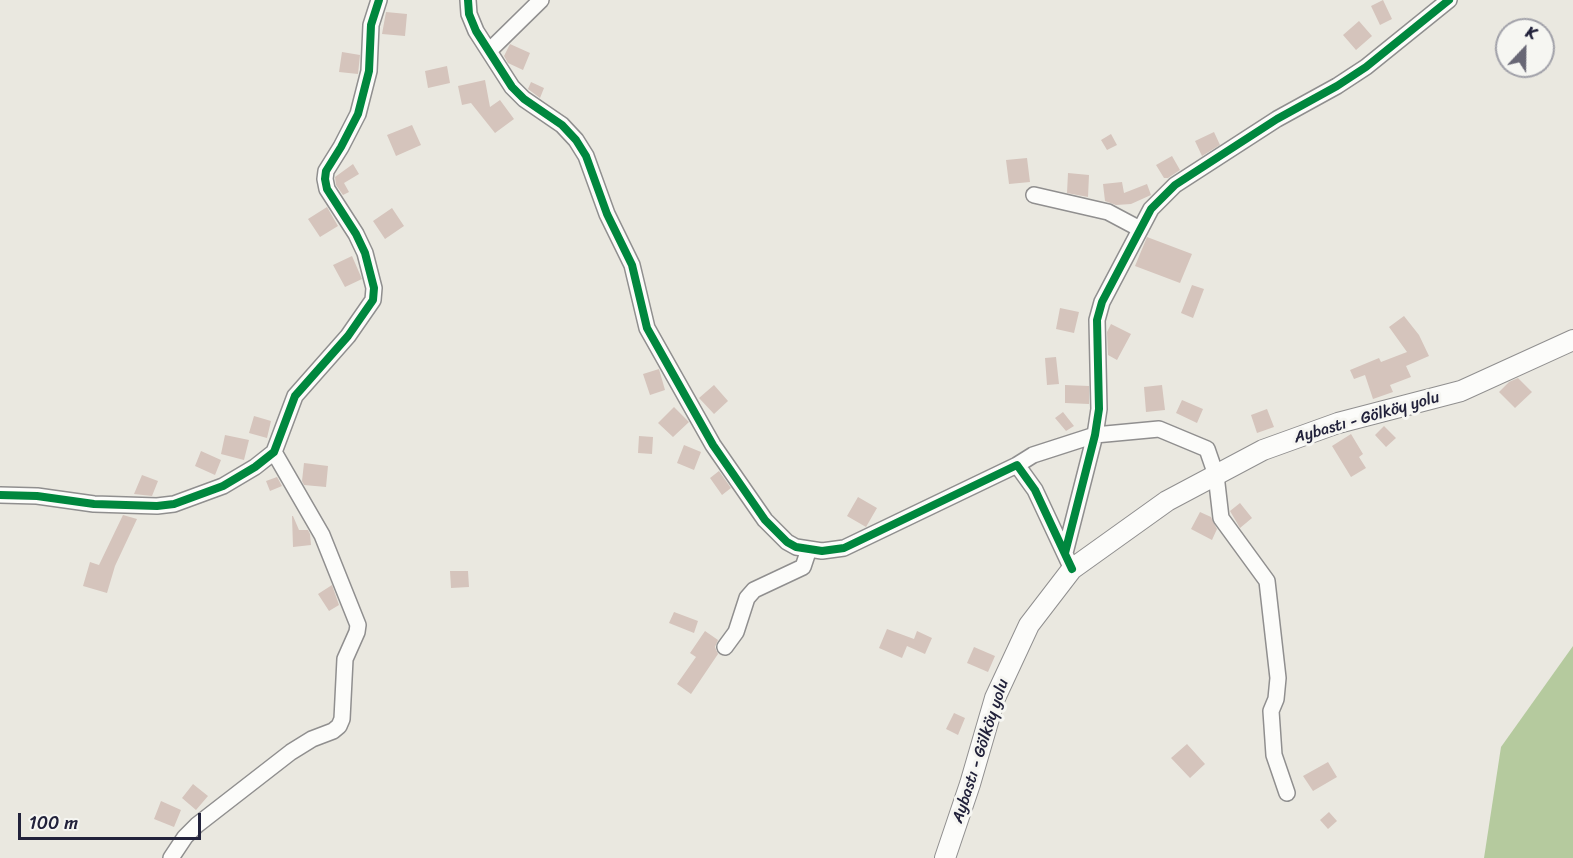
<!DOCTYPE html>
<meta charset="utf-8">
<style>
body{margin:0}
#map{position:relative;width:1573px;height:858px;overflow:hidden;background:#eae8e0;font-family:Sriracha,sans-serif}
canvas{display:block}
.north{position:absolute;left:1495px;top:18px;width:60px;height:60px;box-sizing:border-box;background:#f6f6f2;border:2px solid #a1a1a9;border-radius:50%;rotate:22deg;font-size:16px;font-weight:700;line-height:24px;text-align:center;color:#22223b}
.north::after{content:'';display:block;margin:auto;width:21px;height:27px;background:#686775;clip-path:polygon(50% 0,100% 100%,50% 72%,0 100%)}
.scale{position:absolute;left:18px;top:813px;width:183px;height:27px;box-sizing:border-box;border:3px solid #22223b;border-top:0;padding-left:8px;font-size:18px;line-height:21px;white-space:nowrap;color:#22223b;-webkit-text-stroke:4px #f6f6f2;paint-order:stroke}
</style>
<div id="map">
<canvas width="1573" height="858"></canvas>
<div class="north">K</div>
<div class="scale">100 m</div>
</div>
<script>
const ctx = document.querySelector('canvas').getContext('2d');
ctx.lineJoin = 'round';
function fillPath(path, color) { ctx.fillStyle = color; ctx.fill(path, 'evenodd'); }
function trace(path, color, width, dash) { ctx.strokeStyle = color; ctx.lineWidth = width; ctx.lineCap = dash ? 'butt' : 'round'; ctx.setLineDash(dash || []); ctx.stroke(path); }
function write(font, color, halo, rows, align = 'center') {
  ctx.font = font + ' Sriracha,sans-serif'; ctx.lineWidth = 6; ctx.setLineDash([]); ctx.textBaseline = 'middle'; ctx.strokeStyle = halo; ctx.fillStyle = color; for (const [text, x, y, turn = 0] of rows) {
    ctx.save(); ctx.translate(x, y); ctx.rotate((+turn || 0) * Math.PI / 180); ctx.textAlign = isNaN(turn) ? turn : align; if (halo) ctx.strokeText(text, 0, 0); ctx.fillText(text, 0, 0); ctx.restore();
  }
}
const forest = new Path2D(`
 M 1573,646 L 1573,858 L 1484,858 L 1501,747 Z`);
const building = new Path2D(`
 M 1383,0 L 1392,19 L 1380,25 L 1371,6 Z
 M 386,12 L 407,14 L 405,36 L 382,34 Z
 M 1359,21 L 1372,36 L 1356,50 L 1343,35 Z
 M 510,44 L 530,53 L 523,70 L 508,63 L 504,56 Z
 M 342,52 L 360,55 L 358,74 L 339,72 Z
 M 447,66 L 450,83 L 428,88 L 425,71 Z
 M 485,80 L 490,107 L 500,100 L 514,119 L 495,133 L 471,103 L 462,105 L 458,86 Z
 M 531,82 L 544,88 L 540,98 L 528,89 Z
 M 412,125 L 421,145 L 396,156 L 387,135 Z
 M 1214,132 L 1220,145 L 1202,156 L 1195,141 Z
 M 1111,134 L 1117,145 L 1107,150 L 1101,140 Z
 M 1172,156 L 1180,170 L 1168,178 L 1164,178 L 1156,165 Z
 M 1027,158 L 1030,182 L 1009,184 L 1006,160 Z
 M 353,164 L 359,174 L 344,183 L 349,192 L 343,195 L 336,185 L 335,177 Z
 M 1068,173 L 1089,175 L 1088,197 L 1067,193 Z
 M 1122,182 L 1124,193 L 1147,184 L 1151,195 L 1131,204 L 1116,205 L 1105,201 L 1103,184 Z
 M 327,207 L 338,226 L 320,237 L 308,219 Z
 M 392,208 L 404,226 L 385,239 L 373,221 Z
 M 1147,237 L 1192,254 L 1180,283 L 1135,266 Z
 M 352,256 L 362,279 L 345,287 L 333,265 Z
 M 1192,285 L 1204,289 L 1193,318 L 1181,313 Z
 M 1060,308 L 1079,312 L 1074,333 L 1056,329 Z
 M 1404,316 L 1419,335 L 1429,356 L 1406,366 L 1411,377 L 1390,385 L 1393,392 L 1373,399 L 1365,375 L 1354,379 L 1350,370 L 1379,358 L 1381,362 L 1407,352 L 1389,327 Z
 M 1111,324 L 1131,334 L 1117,360 L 1108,355 L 1107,332 Z
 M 1056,357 L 1059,384 L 1047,385 L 1045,358 Z
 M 659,369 L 665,390 L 650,395 L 643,374 Z
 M 1518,378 L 1532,392 L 1515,408 L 1499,392 L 1509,382 Z
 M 714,385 L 728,401 L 714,414 L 699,398 Z
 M 1065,385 L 1089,386 L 1089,404 L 1065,403 Z
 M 1162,385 L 1165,410 L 1146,412 L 1144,387 Z
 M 1182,400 L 1203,409 L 1197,423 L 1176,413 Z
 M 674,407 L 689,422 L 673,437 L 658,423 Z
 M 1267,409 L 1274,427 L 1257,433 L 1251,415 Z
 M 1063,412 L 1074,426 L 1066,431 L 1055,418 Z
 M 254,416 L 271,421 L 267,438 L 249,433 Z
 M 1384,426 L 1396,438 L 1386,447 L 1375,435 Z
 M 1351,434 L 1363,454 L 1359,457 L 1366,468 L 1351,477 L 1332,446 Z
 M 225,435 L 249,440 L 244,460 L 221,454 Z
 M 639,436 L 653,437 L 652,454 L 638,453 Z
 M 684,445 L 701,452 L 694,470 L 677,463 Z
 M 201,451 L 221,460 L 215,475 L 195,466 Z
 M 304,463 L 328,466 L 326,487 L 304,485 L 302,481 Z
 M 719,471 L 731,488 L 722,495 L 710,478 Z
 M 142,475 L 158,481 L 152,496 L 134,494 Z
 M 277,477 L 282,486 L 270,491 L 266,481 Z
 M 858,497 L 877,508 L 866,527 L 847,516 Z
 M 1240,503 L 1252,518 L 1240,528 L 1230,511 Z
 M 1200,512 L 1211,517 L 1217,529 L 1212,540 L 1191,529 Z
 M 123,515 L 137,519 L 115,566 L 107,593 L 83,586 L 90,562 L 99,565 Z
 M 292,516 L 293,516 L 299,530 L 308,530 L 310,534 L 311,545 L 293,547 Z
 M 450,571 L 468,571 L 469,587 L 451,588 Z
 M 332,585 L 339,605 L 329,611 L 318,594 Z
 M 674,612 L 698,621 L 694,633 L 669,623 Z
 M 887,629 L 914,639 L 917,631 L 932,638 L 925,654 L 907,646 L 902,658 L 879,648 Z
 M 705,631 L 718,640 L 715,647 L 718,654 L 691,694 L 677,684 L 696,657 L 690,653 Z
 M 974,647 L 995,656 L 988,672 L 967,663 Z
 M 954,713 L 965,718 L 958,735 L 946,729 Z
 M 1187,744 L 1205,764 L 1190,778 L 1171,758 Z
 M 1328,762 L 1337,777 L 1313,791 L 1303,776 Z
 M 193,784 L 208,796 L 196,810 L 182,798 Z
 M 161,801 L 181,810 L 174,827 L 154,819 Z
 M 1329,812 L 1337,821 L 1328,829 L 1320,820 Z`);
const minor = new Path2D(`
 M 468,0 L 469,14 L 476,31 L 512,87 L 524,99 L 562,125 L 576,140 L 586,156 L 607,214 L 632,265 L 647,328 L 713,445 L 765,520 L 787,542 L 796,547 L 822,551 L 844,548 L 1017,465 L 1035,490 L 1072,569
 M 489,51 L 541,0
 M 1034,195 L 1108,212 L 1140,229
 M 1017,465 L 1033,455 L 1095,435 L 1159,429 L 1207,449 L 1216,475 L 1221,518 L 1267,581 L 1278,678 L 1276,699 L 1271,711 L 1274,755 L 1287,793
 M 0,495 L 37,496 L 94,504 L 157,506 L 174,504 L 223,486 L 255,467 L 274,452 L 295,396 L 348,336 L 373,300 L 374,288 L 365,253 L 356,234 L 327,189 L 325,179 L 326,171 L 341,147 L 358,114 L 369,71 L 371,25 L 379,0
 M 1065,553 L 1095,435 L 1099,409 L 1097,320 L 1102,302 L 1151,209 L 1175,185 L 1277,119 L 1337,86 L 1366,67 L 1449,0
 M 725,647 L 736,632 L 747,598 L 754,590 L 803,567 L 809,549
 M 171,858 L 185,837 L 197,825 L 291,752 L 312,739 L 333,731 L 339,726 L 342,719 L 345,659 L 357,632 L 358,625 L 322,535 L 274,452`);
const major = new Path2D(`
 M 945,858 L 970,784 L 995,698 L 1029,625 L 1072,569 L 1167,501 L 1263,450 L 1338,423 L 1461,391 L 1573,340`);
const cycleway = new Path2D(`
 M 468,0 L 469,14 L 476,31 L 512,87 L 524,99 L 562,125 L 576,140 L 586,156 L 607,214 L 632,265 L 647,328 L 713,445 L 765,520 L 787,542 L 796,547 L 822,551 L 844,548 L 1017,465 L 1035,490 L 1072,569
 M 0,495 L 37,496 L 94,504 L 157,506 L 174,504 L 223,486 L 255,467 L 274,452 L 295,396 L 348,336 L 373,300 L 374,288 L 365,253 L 356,234 L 327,189 L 325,179 L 326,171 L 341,147 L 358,114 L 369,71 L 371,25 L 379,0
 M 1065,553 L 1095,435 L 1099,409 L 1097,320 L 1102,302 L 1151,209 L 1175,185 L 1277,119 L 1337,86 L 1366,67 L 1449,0`);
const streetNames = [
 ["Aybastı - Gölköy yolu",1367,418,-16],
 ["Aybastı - Gölköy yolu",981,751,-72]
];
fillPath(forest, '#b5ca9e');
fillPath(building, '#d5c4bc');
trace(minor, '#908f8f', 18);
trace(major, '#908f8f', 22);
trace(minor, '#fcfcfa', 15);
trace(major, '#fcfcfa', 20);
trace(cycleway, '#00873e', 8);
write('16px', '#22223b', '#f6f6f2', streetNames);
</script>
